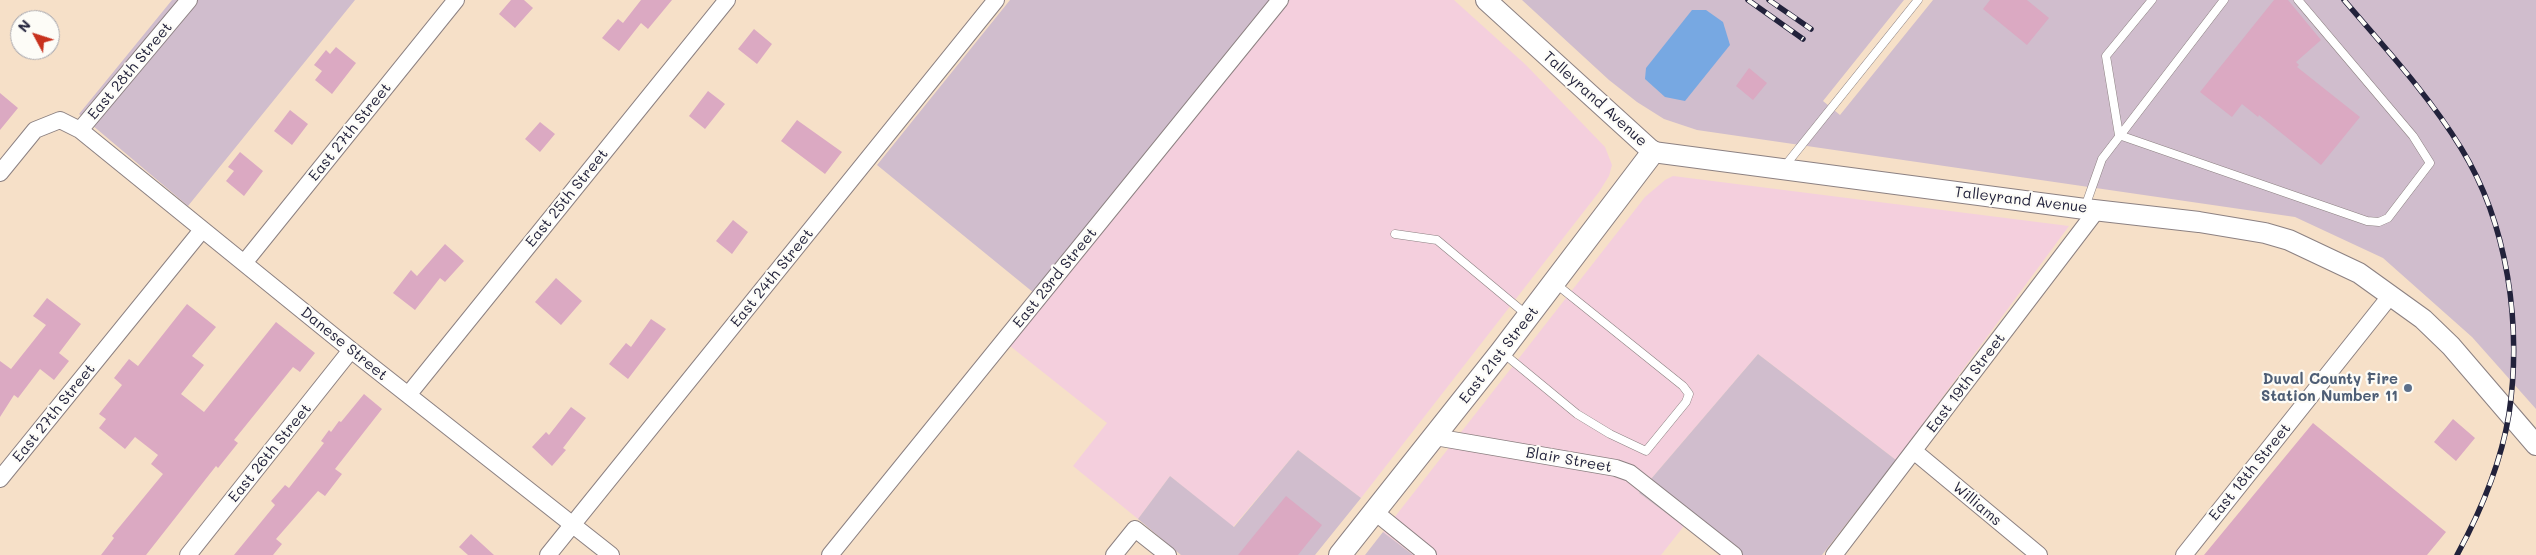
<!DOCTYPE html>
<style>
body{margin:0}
#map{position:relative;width:2536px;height:555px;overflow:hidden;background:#f6e0c8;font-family:Mali,sans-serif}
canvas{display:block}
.north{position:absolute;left:10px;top:10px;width:50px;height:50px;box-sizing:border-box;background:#fdfcf7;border:1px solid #a5a5ac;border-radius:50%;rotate:310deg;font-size:14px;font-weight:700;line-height:20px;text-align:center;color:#22223b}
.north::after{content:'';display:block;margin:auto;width:18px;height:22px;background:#c8321e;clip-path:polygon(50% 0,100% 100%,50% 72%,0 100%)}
</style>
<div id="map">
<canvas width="2536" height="555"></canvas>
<div class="north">N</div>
</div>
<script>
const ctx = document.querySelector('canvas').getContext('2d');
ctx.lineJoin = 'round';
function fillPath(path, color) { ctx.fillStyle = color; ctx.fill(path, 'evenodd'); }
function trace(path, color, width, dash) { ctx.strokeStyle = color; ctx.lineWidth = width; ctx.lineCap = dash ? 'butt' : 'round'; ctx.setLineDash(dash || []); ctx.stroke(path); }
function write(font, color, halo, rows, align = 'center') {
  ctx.font = font + ' Mali,sans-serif'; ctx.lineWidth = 4.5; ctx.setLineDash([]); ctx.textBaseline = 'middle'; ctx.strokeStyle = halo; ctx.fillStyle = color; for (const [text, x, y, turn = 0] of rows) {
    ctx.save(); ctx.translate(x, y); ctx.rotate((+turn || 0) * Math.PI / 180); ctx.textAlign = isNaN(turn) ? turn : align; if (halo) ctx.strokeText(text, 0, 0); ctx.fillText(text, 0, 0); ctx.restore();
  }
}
const built = new Path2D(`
 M 1290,0 L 1454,0 L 1526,65 L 1605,147 L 1612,165 L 1609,176 L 1599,192 L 1361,498 L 1298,450 L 1233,527 L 1170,476 L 1138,519 L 1073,466 L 1107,423 L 1010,346 Z
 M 1673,176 L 2069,226 L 1896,460 L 1758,354 L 1639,493 L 1684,526 L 1661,555 L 1413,555 L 1383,532 L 1645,197 L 1665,180 Z`);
const industrial = new Path2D(`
 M 172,0 L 355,0 L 188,206 L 79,114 Z
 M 1010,0 L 1290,0 L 1045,302 L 877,165 Z
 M 1522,0 L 1904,0 L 1823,101 L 1840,115 L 1933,0 L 2536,0 L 2536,409 L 2472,337 L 2383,258 L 2295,217 L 1697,130 L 1664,119 L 1637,102 L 1609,80 Z
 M 1758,354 L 1896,460 L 1822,555 L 1723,555 L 1639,493 Z
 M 1298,450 L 1361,498 L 1315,555 L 1181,555 L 1138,519 L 1170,476 L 1234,527 Z
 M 1383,532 L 1413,555 L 1365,555 Z`);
const water = new Path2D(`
 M 1692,10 L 1706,10 L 1723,22 L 1730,45 L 1685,101 L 1665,97 L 1645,79 L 1646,68 Z`);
const building = new Path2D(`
 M 511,0 L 524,0 L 533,8 L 515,28 L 499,14 Z
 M 641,0 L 672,0 L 648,29 L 641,23 L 619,51 L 602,38 L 618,19 L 623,23 Z
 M 1990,0 L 2027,0 L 2049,18 L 2027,45 L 1983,9 Z
 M 2274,0 L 2288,0 L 2321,40 L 2296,62 L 2299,65 L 2297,67 L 2360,117 L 2321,165 L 2259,115 L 2258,117 L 2242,104 L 2232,117 L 2200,92 Z
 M 754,29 L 772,44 L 757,64 L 738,49 Z
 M 336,47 L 356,63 L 332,94 L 315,80 L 322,71 L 314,65 L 326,50 L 330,54 Z
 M 1749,68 L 1767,83 L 1753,100 L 1736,86 Z
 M 708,91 L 725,104 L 705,129 L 689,116 Z
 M 0,93 L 18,108 L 0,130 Z
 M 290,110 L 308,124 L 292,145 L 274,131 Z
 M 797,120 L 842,152 L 825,174 L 781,141 Z
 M 540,122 L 555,134 L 540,152 L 525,139 Z
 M 240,152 L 263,171 L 244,196 L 226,181 L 234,171 L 228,167 Z
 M 733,220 L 748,232 L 732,254 L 716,241 Z
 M 445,244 L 464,261 L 445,282 L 440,278 L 415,310 L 393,293 L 411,270 L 417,276 Z
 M 556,278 L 582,301 L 561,325 L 535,302 Z
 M 47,298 L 81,324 L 59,353 L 69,361 L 54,380 L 40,369 L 18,398 L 14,395 L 0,417 L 0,361 L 11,369 L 46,325 L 33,316 Z
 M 187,304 L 216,327 L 192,356 L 204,365 L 181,394 L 204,412 L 276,322 L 315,353 L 300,372 L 293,367 L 234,440 L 238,443 L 218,468 L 216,466 L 146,555 L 101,555 L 114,538 L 112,536 L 163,474 L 151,464 L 158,455 L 135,437 L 125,449 L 99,428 L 106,419 L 99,414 L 122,385 L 114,378 L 129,359 L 138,366 Z
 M 651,319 L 666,329 L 628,379 L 609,364 L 626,343 L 631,347 Z
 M 364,394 L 382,409 L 335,469 L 342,474 L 325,496 L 318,491 L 276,539 L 282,544 L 273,555 L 234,555 L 275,505 L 271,501 L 285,485 L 289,488 L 324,443 L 321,441 L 329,430 L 331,432 L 339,421 L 341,422 Z
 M 571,407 L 586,418 L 563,448 L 566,450 L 552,466 L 532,447 L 546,432 L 549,435 Z
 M 2453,419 L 2475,438 L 2456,461 L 2434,442 Z
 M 2313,423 L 2446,532 L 2427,555 L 2204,555 Z
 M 1286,496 L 1322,525 L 1298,555 L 1238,555 Z
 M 471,534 L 494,555 L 468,555 L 459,547 Z`);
const service = new Path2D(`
 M 2119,135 L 2367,221 L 2379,222 L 2388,218 L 2430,163 L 2413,136 L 2298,0
 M 2119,135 L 2106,56 L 2152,0
 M 1784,167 L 1918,0
 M 2085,207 L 2102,159 L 2224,0
 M 1395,234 L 1437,240 L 1527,315
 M 1503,353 L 1577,414 L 1610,434 L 1646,451 L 1686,402 L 1689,394 L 1683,386 L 1556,284`);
const minor = new Path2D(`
 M 80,130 L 189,0
 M 0,173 L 35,130 L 60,120 L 80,130 L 351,350 L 611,555
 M 244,263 L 456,0
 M 408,395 L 727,0
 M 1435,437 L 1616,468 L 1630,473 L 1734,555
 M 1915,452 L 2039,555
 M 0,479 L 202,230
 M 1375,512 L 1428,555
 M 188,555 L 351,350
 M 548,555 L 996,0
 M 830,555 L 1280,0
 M 1114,555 L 1135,529 L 1168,555
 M 1834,555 L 2097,210
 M 2184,555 L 2391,295`);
const tertiary = new Path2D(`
 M 1486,0 L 1653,152 L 2085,209 L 2199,222 L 2265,233 L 2289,240 L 2359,273 L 2423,319 L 2451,346 L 2536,445`);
const secondary = new Path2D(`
 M 1340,555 L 1501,352 L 1653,152`);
const rail = new Path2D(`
 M 1748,0 L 1803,39
 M 1769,0 L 1811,29
 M 2344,0 C 2384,47 2428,94 2461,148 C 2508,224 2522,325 2509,414 C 2501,463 2481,511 2457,555`);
const markers = [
 [2408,388,5,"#5c6f8a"]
];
const streetNames = [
 ["East 28th Street",130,71,-50],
 ["Talleyrand Avenue",1595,99,42],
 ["East 27th Street",350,132,-51],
 ["East 25th Street",567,198,-51],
 ["Talleyrand Avenue",2021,200,7],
 ["East 24th Street",772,278,-51],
 ["East 23rd Street",1055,278,-51],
 ["Danese Street",344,344,39],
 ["East 21st Street",1499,355,-52],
 ["East 19th Street",1966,383,-53],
 ["East 27th Street",54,413,-51],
 ["East 26th Street",270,453,-51],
 ["Blair Street",1569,460,10],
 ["East 18th Street",2250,472,-51],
 ["Williams",1977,504,40]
];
const serviceNames = [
 ["Duval County Fire",2398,379],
 ["Station Number 11",2398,396]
];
fillPath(built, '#f4cfdd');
fillPath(industrial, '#d0bdcd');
fillPath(water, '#77a8e2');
fillPath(building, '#dba9c2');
trace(service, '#8c8182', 9);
trace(minor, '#8c8182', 18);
trace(tertiary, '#8c8182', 22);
trace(secondary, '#8c8182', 24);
trace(service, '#fff', 8);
trace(minor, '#fff', 16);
trace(tertiary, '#fff', 20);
trace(secondary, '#fff', 22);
trace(rail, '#22223b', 5.5);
trace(rail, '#fdfcf7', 4, [11]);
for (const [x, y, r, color] of markers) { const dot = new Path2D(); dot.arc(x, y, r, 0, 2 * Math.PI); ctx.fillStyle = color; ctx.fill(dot); trace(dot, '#fdfcf7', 2); }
write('15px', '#22223b', '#fdfcf7', streetNames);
write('bold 15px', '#4e5e75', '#fdfcf7', serviceNames, 'right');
</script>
